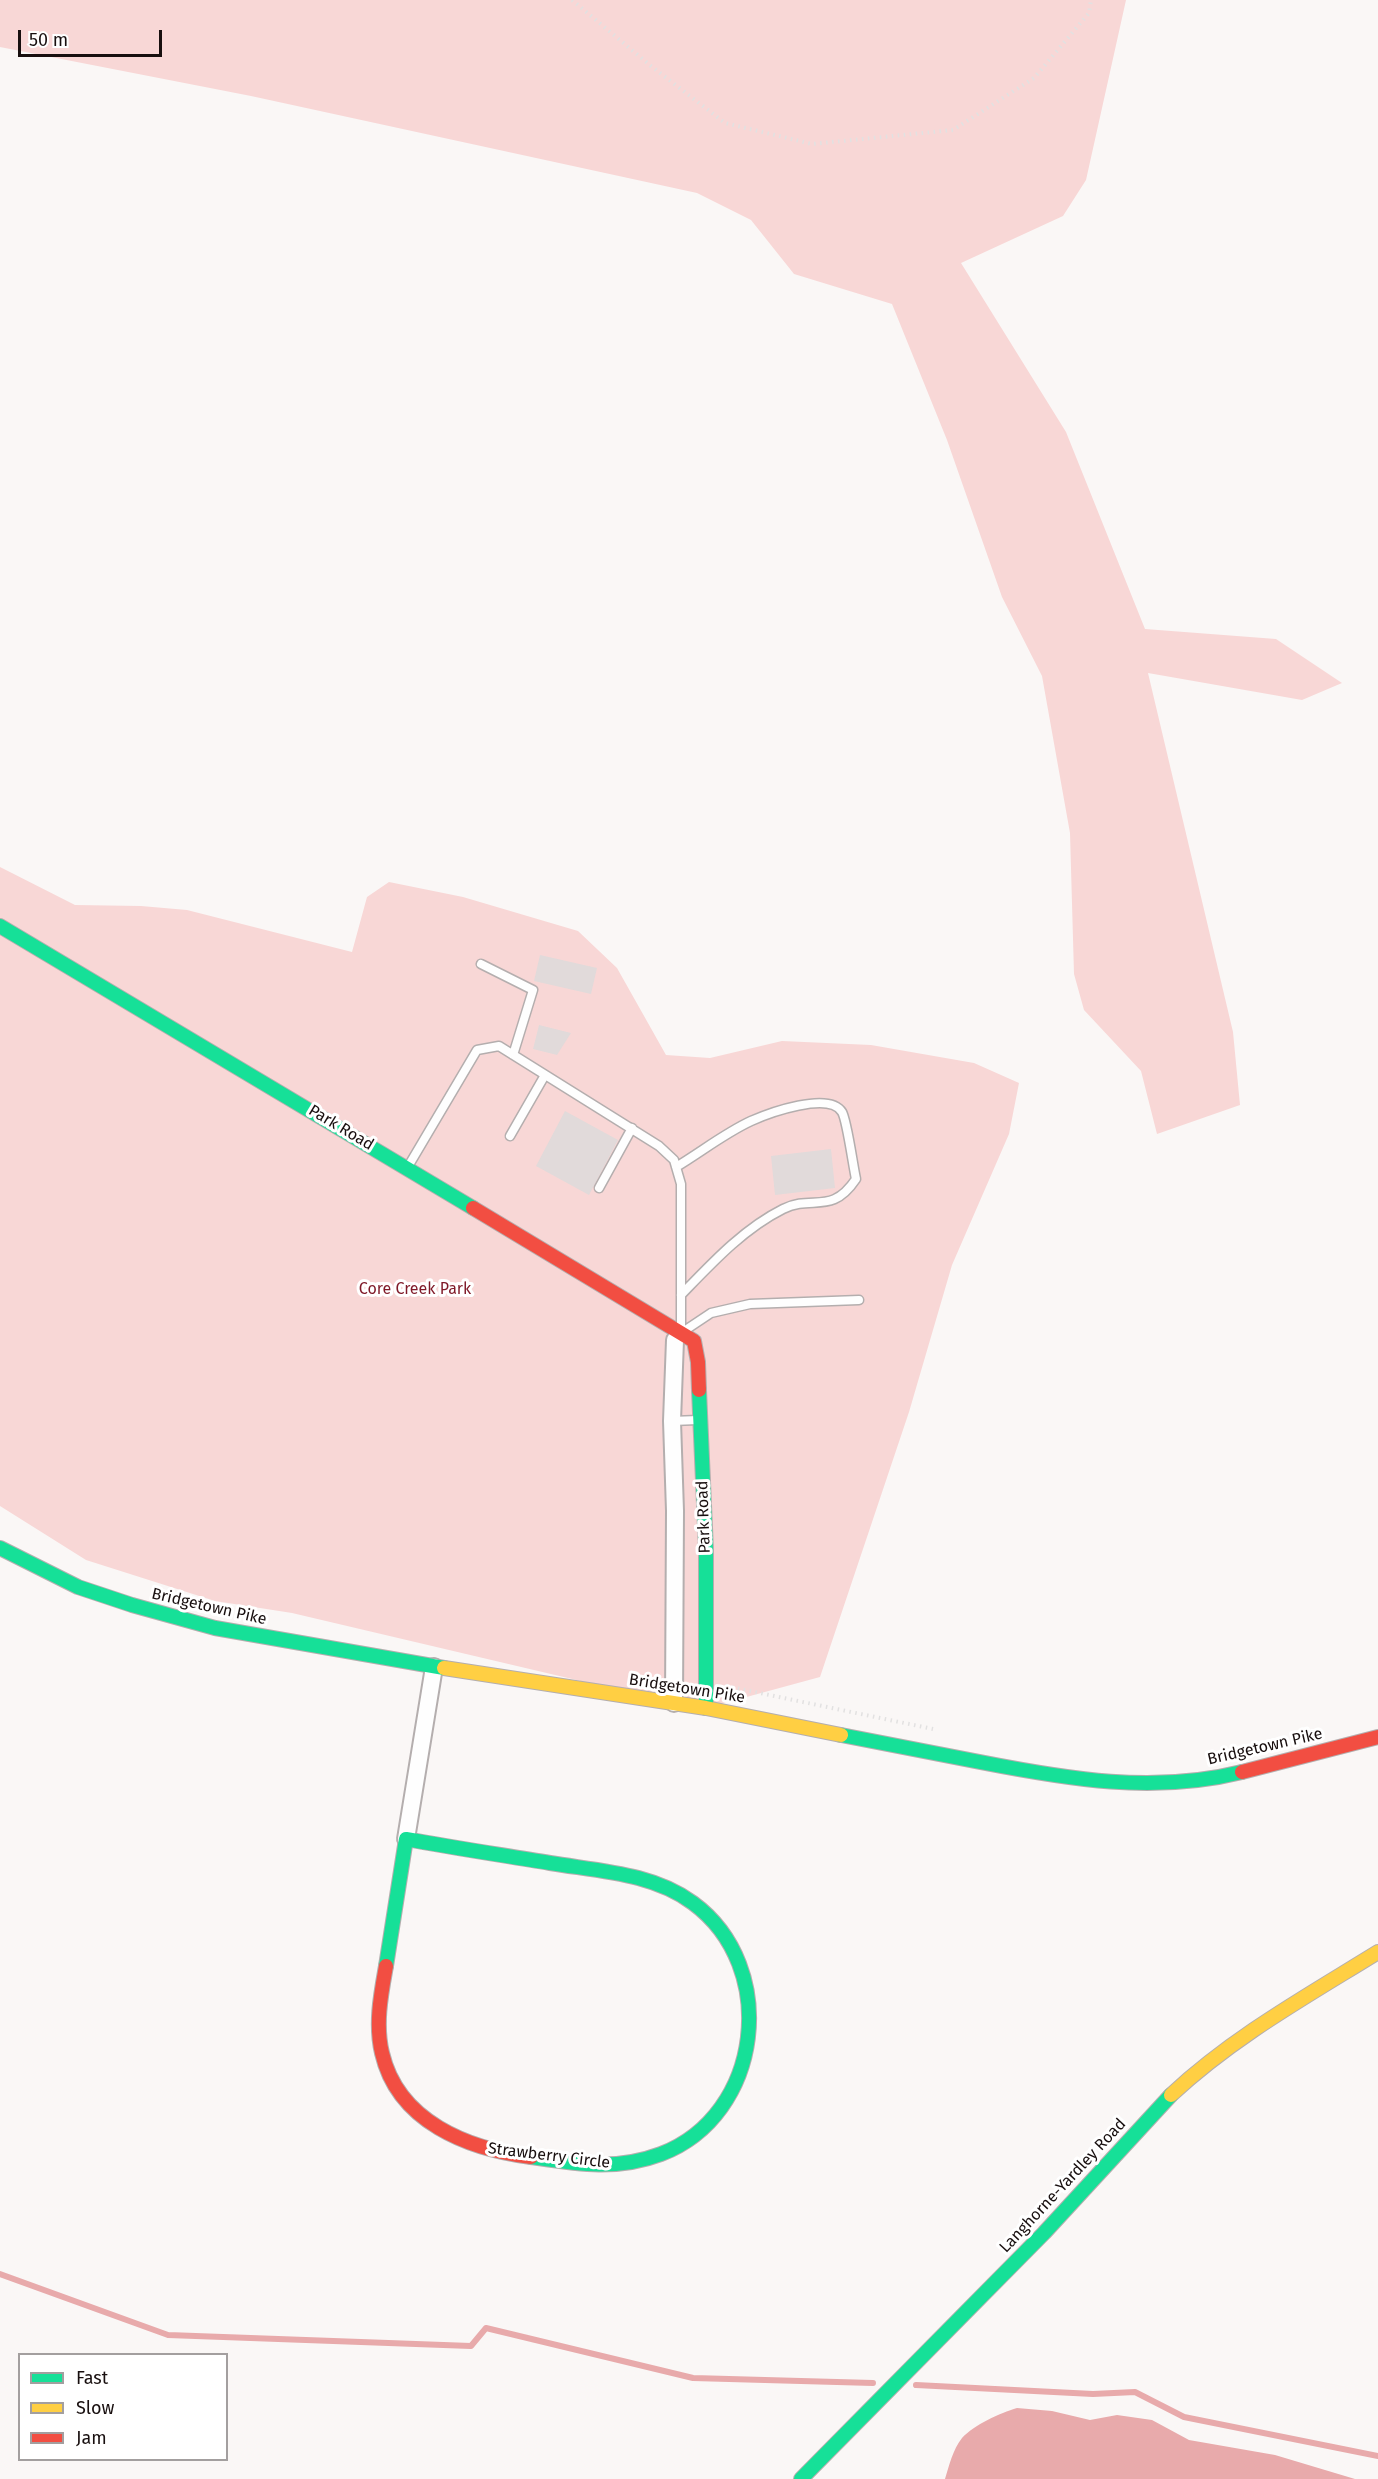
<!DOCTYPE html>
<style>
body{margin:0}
#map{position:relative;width:1378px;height:2479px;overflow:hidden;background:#faf7f6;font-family:"Fira Sans",sans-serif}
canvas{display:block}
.legend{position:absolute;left:18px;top:2353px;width:210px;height:108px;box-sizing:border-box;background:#fff;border:2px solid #a39f9f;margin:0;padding:8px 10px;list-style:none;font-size:18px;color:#180f0f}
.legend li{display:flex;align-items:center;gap:12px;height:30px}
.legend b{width:30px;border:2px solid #a39f9f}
.scale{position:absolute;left:18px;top:30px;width:144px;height:27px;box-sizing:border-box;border:3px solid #180f0f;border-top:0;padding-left:8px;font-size:18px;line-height:21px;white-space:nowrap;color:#180f0f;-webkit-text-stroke:4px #fff;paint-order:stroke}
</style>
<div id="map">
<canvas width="1378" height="2479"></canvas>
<ul class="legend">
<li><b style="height:8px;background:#16e098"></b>Fast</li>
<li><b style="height:8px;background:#ffcf43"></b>Slow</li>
<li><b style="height:8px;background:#f24e42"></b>Jam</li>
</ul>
<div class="scale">50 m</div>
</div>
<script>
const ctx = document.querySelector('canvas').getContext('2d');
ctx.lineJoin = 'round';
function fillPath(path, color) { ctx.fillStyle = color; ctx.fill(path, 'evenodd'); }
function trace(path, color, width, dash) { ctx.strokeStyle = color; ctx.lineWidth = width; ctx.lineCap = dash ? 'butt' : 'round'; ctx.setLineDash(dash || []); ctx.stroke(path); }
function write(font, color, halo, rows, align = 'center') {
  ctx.font = font + ' "Fira Sans",sans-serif'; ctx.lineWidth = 6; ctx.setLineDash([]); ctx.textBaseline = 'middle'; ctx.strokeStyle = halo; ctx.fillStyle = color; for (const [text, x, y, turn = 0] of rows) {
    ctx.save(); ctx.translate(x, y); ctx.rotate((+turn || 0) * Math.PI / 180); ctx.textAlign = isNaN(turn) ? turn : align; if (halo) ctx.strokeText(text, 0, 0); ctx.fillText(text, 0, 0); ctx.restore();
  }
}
const green = new Path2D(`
 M 0,0 L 1126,0 L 1086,180 L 1063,216 L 961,263 L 1066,432 L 1145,629 L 1276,639 L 1342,683 L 1302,700 L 1148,673 L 1233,1032 L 1240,1105 L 1157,1134 L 1141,1071 L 1084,1010 L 1074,974 L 1070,833 L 1042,676 L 1002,597 L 947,440 L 892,304 L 794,274 L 751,220 L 697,193 L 251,96 L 0,47 Z
 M 0,867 L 75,905 L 141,906 L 187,910 L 352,952 L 367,897 L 389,882 L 463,897 L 578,931 L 617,968 L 666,1055 L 710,1058 L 782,1041 L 871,1045 L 974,1063 L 1019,1083 L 1009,1134 L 952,1265 L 909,1412 L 820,1677 L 706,1708 L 674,1703 L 292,1613 L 215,1601 L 86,1560 L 0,1506 Z`);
const water = new Path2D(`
 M 1017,2408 L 1052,2411 L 1090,2420 L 1117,2415 L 1152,2420 L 1189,2440 L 1275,2455 L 1355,2479 L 945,2479 C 949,2466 953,2449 962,2438 C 974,2425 1000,2413 1017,2408 Z`);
const stream = new Path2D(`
 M 0,2274 L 168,2335 L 471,2346 L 486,2328 L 693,2378 L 873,2383
 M 916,2385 L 1093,2394 L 1135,2392 L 1184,2417 L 1378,2456`);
const building = new Path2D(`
 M 540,955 L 597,968 L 591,994 L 534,981 Z
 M 539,1025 L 571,1033 L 557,1055 L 533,1049 Z
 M 565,1111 L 618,1140 L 589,1195 L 536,1166 Z
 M 831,1149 L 835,1188 L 775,1195 L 771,1156 Z`);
const path = new Path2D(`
 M 572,0 L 651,66 L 725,123 L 812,144 L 953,130 L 1034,78 L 1089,13 L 1091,0
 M 726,1686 L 933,1729`);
const lane = new Path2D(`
 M 481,964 L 533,990 L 513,1055
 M 510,1136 L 545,1075
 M 409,1165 L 477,1050 L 499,1046 L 659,1146 L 674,1160 L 681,1184 L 681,1330
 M 676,1167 C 701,1152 725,1133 751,1121 C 769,1113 829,1091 842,1112 C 847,1120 853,1166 856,1179 C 831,1216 813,1194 783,1209 C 743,1229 711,1264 681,1295
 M 599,1188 L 632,1128
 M 684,1331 L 711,1313 L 750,1304 L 859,1300
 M 672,1421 L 698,1420`);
const street = new Path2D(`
 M 674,1703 L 675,1511 L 672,1421 L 675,1340 L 681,1333
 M 406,1839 L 434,1667`);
const fast = new Path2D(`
 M 0,926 L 473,1208
 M 699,1390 L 706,1550 L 706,1708
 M 0,1548 L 78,1587 L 132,1605 L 215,1628 L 444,1668
 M 841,1735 C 887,1744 934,1753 980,1762 C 1067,1779 1154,1794 1242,1772
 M 406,1839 C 454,1848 502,1855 550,1863 C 598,1871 653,1873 693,1903 C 780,1967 763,2115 661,2154 C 616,2171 577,2164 531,2157
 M 386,1966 L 406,1839
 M 801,2479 L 1044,2233 L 1171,2095`);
const slow = new Path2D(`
 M 444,1668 L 706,1708 L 841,1735
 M 1171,2095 C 1233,2037 1307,1996 1378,1952`);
const jam = new Path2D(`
 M 473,1208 L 694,1341 L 698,1362 L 699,1390
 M 1242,1772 L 1378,1737
 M 386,1966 C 381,1994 375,2024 382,2053 C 398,2122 468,2149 531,2157`);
const streetNames = [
 ["Park Road",341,1128,31],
 ["Park Road",704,1517,-92],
 ["Bridgetown Pike",209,1607,13],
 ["Bridgetown Pike",687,1689,9],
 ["Bridgetown Pike",1265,1747,-13],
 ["Strawberry Circle",549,2156,7],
 ["Langhorne-Yardley Road",1063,2186,-47]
];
const parkNames = [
 ["Core Creek Park",415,1290]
];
fillPath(green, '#f8d7d6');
fillPath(water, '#e8aaab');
trace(stream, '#e8aaab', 6);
fillPath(building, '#e1dada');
trace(lane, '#b4aeae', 11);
trace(street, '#b4aeae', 20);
trace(fast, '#b4aeae', 16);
trace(slow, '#b4aeae', 16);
trace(jam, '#b4aeae', 16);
trace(path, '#e2e1e1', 4, [1.5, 4.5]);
trace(lane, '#fefefe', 8);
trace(street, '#fefefe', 16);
trace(fast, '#16e098', 14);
trace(slow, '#ffcf43', 14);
trace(jam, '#f24e42', 14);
write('16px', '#180f0f', '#fff', streetNames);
write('16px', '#7f1928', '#fff', parkNames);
</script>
